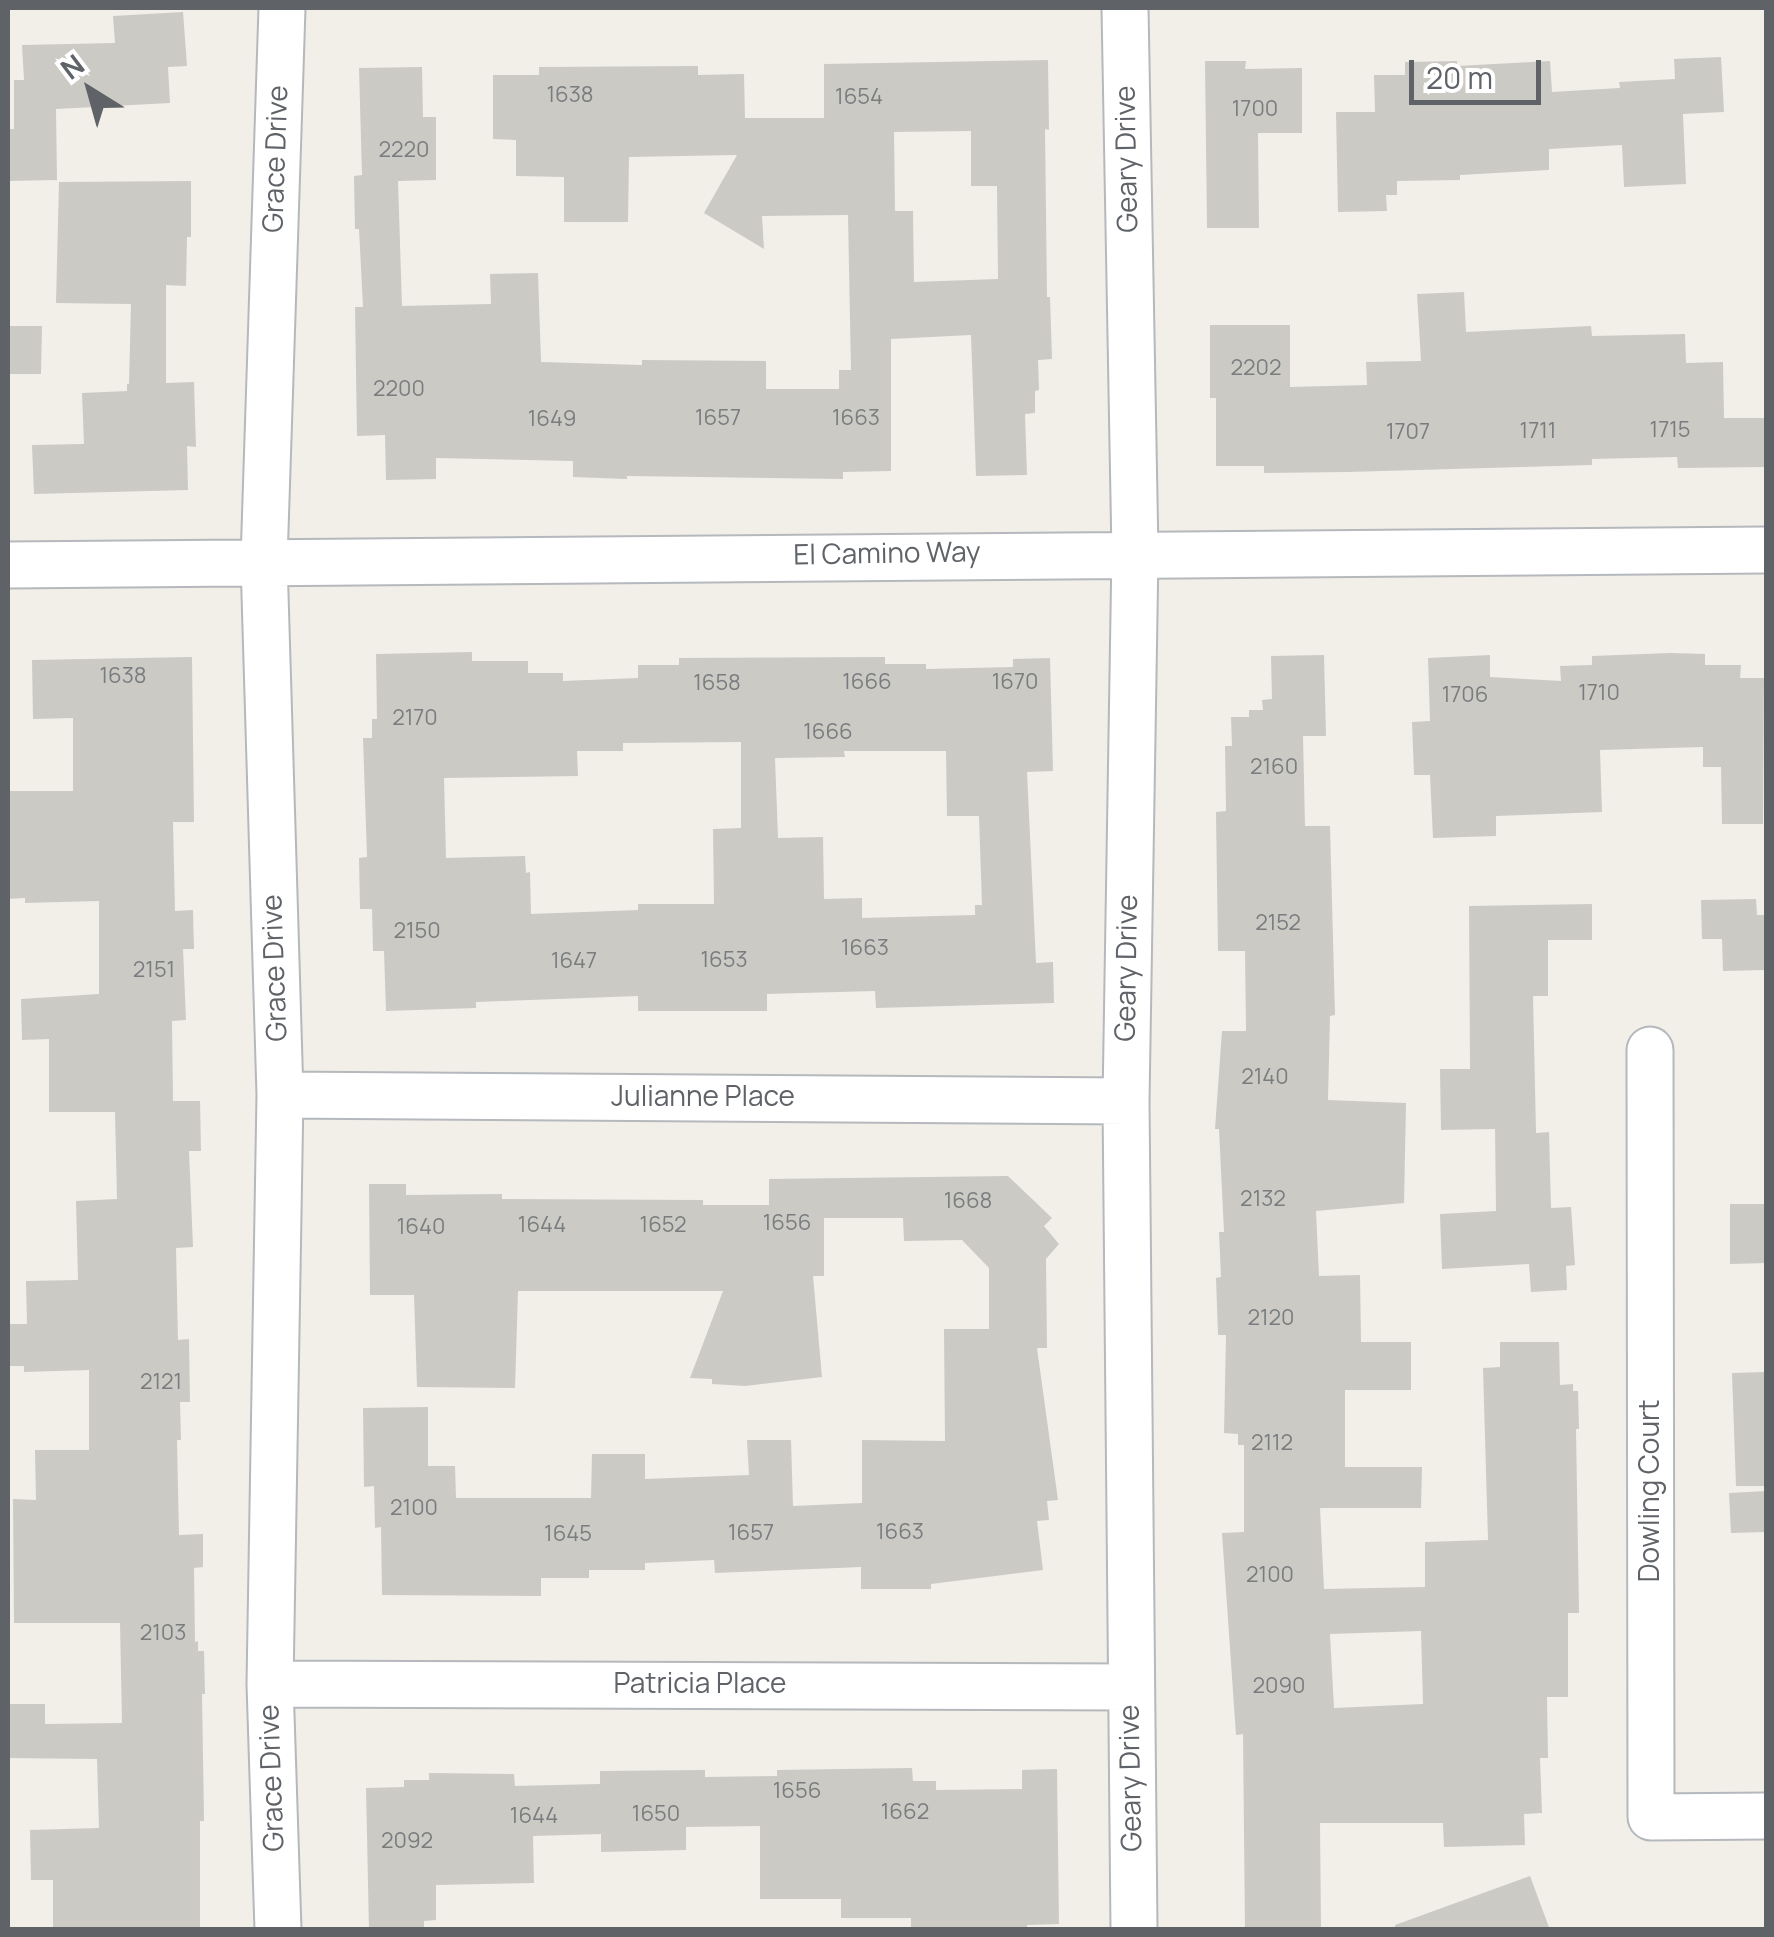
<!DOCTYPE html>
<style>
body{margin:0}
#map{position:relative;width:1774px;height:1937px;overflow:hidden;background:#f1efe8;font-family:Manrope,sans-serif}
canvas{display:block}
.frame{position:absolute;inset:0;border:10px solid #5f6368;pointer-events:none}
.north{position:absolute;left:40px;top:40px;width:100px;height:100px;-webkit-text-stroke:8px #fff;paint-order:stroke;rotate:323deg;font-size:28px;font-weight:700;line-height:40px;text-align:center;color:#5f6368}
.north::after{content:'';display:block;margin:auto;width:35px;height:45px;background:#5f6368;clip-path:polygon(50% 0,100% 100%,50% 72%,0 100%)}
.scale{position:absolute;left:1409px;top:60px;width:132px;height:45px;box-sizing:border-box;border:5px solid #5f6368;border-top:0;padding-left:12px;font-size:30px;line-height:35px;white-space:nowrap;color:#5f6368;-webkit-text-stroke:8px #fff;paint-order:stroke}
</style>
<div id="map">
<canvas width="1774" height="1937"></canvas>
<div class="frame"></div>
<div class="north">N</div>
<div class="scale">20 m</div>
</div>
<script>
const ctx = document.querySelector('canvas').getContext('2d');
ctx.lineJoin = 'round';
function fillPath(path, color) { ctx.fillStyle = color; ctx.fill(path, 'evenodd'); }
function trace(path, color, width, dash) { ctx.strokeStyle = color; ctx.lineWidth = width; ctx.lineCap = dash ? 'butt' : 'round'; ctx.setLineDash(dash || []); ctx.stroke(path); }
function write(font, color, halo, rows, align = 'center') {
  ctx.font = font + ' Manrope,sans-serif'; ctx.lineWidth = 9; ctx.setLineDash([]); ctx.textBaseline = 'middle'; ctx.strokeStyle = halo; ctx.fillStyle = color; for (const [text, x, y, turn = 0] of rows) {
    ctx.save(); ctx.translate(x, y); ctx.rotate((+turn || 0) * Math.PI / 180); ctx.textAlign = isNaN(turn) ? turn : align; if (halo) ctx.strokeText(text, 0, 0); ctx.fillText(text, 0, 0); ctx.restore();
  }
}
const building = new Path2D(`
 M 183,12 L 187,66 L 168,67 L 170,103 L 56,109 L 57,180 L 8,181 L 8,129 L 14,129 L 14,80 L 24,80 L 22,45 L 115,43 L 113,16 Z
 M 1721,57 L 1724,112 L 1683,114 L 1686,184 L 1624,187 L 1622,145 L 1549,149 L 1549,170 L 1460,175 L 1460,180 L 1397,181 L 1397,195 L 1386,195 L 1387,211 L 1338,212 L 1336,112 L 1375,112 L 1374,75 L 1405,75 L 1405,62 L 1457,61 L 1457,66 L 1550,61 L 1552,92 L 1620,88 L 1619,82 L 1675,79 L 1674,59 Z
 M 1048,60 L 1049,130 L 1045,129 L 1047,297 L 1050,297 L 1052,359 L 1038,360 L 1039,390 L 1035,391 L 1035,413 L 1025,414 L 1027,475 L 976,476 L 971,335 L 891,339 L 891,471 L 843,472 L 843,479 L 627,476 L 627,479 L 573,477 L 573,461 L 436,458 L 436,479 L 386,480 L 385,435 L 357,436 L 355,307 L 363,307 L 359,229 L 355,229 L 354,176 L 362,175 L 359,68 L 422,67 L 423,117 L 436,117 L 436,180 L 398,181 L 402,306 L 491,304 L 490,274 L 538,273 L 541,362 L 642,365 L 642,360 L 766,361 L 766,389 L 839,389 L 839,370 L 851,370 L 848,215 L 762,216 L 764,249 L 704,213 L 737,155 L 629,157 L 628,222 L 564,222 L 564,177 L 516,176 L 516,140 L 493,139 L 493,75 L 539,75 L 539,67 L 698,66 L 698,75 L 744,74 L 745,118 L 824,118 L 824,64 ZM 971,131 L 971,186 L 997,186 L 998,279 L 914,282 L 913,211 L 895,211 L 894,132 Z
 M 1205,61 L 1246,61 L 1245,69 L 1302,68 L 1302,133 L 1258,133 L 1259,228 L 1207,228 Z
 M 191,181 L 191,237 L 187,237 L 186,286 L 166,285 L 166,383 L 194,382 L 196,447 L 187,446 L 188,490 L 34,494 L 32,445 L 84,444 L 82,393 L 127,391 L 127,384 L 129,384 L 131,304 L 56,303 L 59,182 Z
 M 1464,292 L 1466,332 L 1591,326 L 1592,336 L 1685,334 L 1686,363 L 1723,362 L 1724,418 L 1766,418 L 1766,467 L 1678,468 L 1677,457 L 1592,459 L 1592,465 L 1347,472 L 1264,473 L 1264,466 L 1216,466 L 1216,398 L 1210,398 L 1210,325 L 1290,325 L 1290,387 L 1367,385 L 1366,362 L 1421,361 L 1417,294 Z
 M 8,326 L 42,326 L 41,374 L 8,374 Z
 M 472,652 L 472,661 L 528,661 L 528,673 L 563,673 L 563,681 L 638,678 L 638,665 L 679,665 L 679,658 L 885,657 L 885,664 L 926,664 L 926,669 L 1013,667 L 1013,659 L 1050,658 L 1053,771 L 1027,772 L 1036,963 L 1053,962 L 1054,1003 L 876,1008 L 875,991 L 767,994 L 767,1011 L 638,1011 L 638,996 L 476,1002 L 476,1008 L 386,1011 L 384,951 L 373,951 L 372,909 L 360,909 L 359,858 L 367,857 L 363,738 L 372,738 L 372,719 L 377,719 L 376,654 ZM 741,742 L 741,828 L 713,829 L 714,904 L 638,904 L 638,910 L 531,914 L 530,872 L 526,873 L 525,856 L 446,858 L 444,778 L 578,776 L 577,751 L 623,751 L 623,743 ZM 844,751 L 946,751 L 947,816 L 979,816 L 982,905 L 975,905 L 975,915 L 862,918 L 862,898 L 824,899 L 823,837 L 778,838 L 775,758 L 845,757 Z
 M 1670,653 L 1705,654 L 1705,665 L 1741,665 L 1740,678 L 1764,678 L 1763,824 L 1722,824 L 1721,767 L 1703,767 L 1703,747 L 1600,750 L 1602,812 L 1496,816 L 1496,836 L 1433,838 L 1430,775 L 1414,775 L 1412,722 L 1430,721 L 1428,658 L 1490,655 L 1490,677 L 1561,681 L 1560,666 L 1592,665 L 1592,656 Z
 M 1324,655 L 1326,736 L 1303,736 L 1305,826 L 1330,826 L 1335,1015 L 1330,1016 L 1328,1100 L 1406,1103 L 1404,1203 L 1316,1211 L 1319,1276 L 1360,1275 L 1361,1342 L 1411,1342 L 1411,1390 L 1345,1390 L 1345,1467 L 1422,1467 L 1421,1508 L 1320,1508 L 1324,1589 L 1425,1587 L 1425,1542 L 1488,1540 L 1483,1368 L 1500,1367 L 1500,1342 L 1559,1342 L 1560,1385 L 1573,1384 L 1573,1391 L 1578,1391 L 1579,1429 L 1576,1429 L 1579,1613 L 1568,1613 L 1568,1697 L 1547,1697 L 1548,1758 L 1540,1758 L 1542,1813 L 1524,1814 L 1525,1845 L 1444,1847 L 1443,1823 L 1320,1823 L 1321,1930 L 1245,1930 L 1243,1734 L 1236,1735 L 1222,1533 L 1244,1532 L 1244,1445 L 1238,1445 L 1238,1434 L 1224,1433 L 1226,1335 L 1218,1335 L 1216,1278 L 1221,1277 L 1219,1232 L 1224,1232 L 1219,1129 L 1215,1129 L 1222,1031 L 1246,1031 L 1245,951 L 1218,951 L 1216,812 L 1226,811 L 1225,746 L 1232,746 L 1231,717 L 1249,717 L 1249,710 L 1263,710 L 1262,700 L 1272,699 L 1271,656 ZM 1421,1631 L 1423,1704 L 1334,1708 L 1330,1634 Z
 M 192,657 L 194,822 L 173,822 L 175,911 L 193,910 L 194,949 L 183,949 L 186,1020 L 172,1021 L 173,1101 L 200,1101 L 201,1151 L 189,1151 L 193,1247 L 176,1248 L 178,1340 L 189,1339 L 190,1402 L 180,1402 L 181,1440 L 177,1440 L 179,1535 L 203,1534 L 203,1567 L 194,1568 L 195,1642 L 198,1641 L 198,1651 L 204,1651 L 205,1694 L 202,1694 L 204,1821 L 200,1821 L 200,1930 L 53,1930 L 53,1880 L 31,1880 L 30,1830 L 99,1828 L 97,1759 L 8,1758 L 8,1704 L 45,1704 L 45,1724 L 122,1723 L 120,1623 L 14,1623 L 13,1499 L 36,1500 L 35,1450 L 89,1450 L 89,1370 L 24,1372 L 24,1366 L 8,1366 L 8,1324 L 27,1324 L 26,1281 L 78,1280 L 76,1201 L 117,1199 L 115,1112 L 49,1112 L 49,1039 L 22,1040 L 21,999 L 99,994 L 99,901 L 25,903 L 25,898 L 8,899 L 8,791 L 73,791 L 73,718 L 33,719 L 32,660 Z
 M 1756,899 L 1757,915 L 1766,915 L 1766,970 L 1723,971 L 1722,939 L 1702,939 L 1701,900 Z
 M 1592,904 L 1592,940 L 1548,940 L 1548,996 L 1533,996 L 1536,1133 L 1549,1132 L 1551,1208 L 1571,1207 L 1575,1265 L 1566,1266 L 1567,1290 L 1531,1292 L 1529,1264 L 1442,1269 L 1440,1214 L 1496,1211 L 1495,1129 L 1441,1130 L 1440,1069 L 1470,1069 L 1469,906 Z
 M 1008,1176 L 1052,1218 L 1044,1226 L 1059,1244 L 1046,1259 L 1047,1348 L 1037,1348 L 1058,1500 L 1047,1501 L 1049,1520 L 1037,1521 L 1043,1570 L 931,1584 L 931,1589 L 861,1589 L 861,1567 L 715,1573 L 714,1560 L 645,1563 L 645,1570 L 589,1570 L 589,1578 L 541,1578 L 541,1596 L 382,1595 L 381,1527 L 375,1528 L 374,1486 L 364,1487 L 363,1408 L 428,1407 L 428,1466 L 455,1466 L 456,1498 L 591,1498 L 592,1454 L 645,1454 L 645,1479 L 749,1475 L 747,1440 L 791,1440 L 793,1506 L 862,1503 L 862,1440 L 945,1441 L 944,1329 L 989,1329 L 989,1268 L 962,1240 L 904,1241 L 903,1218 L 824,1218 L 824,1276 L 813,1276 L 822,1377 L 745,1386 L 712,1384 L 712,1379 L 690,1378 L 723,1291 L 518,1291 L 515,1388 L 417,1387 L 414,1295 L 370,1295 L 369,1184 L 406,1184 L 406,1195 L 502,1194 L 502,1199 L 703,1200 L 703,1205 L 769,1205 L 769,1179 Z
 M 1730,1204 L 1766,1204 L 1766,1263 L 1730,1264 Z
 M 1766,1372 L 1766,1486 L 1736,1486 L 1732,1373 Z
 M 1766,1491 L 1766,1532 L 1731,1533 L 1729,1493 Z
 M 912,1768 L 913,1781 L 936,1781 L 936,1790 L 1022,1789 L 1022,1770 L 1057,1769 L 1059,1924 L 1027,1925 L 1027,1930 L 911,1930 L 911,1918 L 841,1918 L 841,1899 L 760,1899 L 760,1826 L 686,1827 L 686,1850 L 601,1852 L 601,1834 L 533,1836 L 534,1883 L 436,1885 L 436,1920 L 424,1921 L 424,1930 L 369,1930 L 366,1788 L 404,1787 L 404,1780 L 429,1780 L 429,1773 L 514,1774 L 515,1786 L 600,1784 L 600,1771 L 705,1770 L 705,1777 L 777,1776 L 777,1770 Z
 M 1530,1876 L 1550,1930 L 1395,1930 L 1395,1925 Z`);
const street = new Path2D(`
 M 1125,8 L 1135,553 L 1126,1101 L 1134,1930
 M 8,565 L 1766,550
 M 1650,1050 L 1651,1817 L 1766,1816
 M 280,1095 L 1126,1101
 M 270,1684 L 1130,1687
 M 278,1930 L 270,1684 L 280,1095 L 264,561 L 282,8`);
const numberNames = [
 ["1638",570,96],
 ["1654",859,98],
 ["1700",1255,110],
 ["2220",404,151],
 ["2202",1256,369],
 ["2200",399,390],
 ["1657",718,419],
 ["1663",856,419],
 ["1649",552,420],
 ["1715",1670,431],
 ["1711",1538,432],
 ["1707",1408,433],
 ["1638",123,677],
 ["1666",867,683],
 ["1670",1015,683],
 ["1658",717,684],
 ["1710",1599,694],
 ["1706",1465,696],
 ["2170",415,719],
 ["1666",828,733],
 ["2160",1274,768],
 ["2152",1278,924],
 ["2150",417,932],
 ["1663",865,949],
 ["1653",724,961],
 ["1647",574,962],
 ["2151",154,971],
 ["2140",1265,1078],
 ["2132",1263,1200],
 ["1668",968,1202],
 ["1656",787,1224],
 ["1644",542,1226],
 ["1652",663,1226],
 ["1640",421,1228],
 ["2120",1271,1319],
 ["2121",161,1383],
 ["2112",1272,1444],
 ["2100",414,1509],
 ["1663",900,1533],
 ["1657",751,1534],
 ["1645",568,1535],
 ["2100",1270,1576],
 ["2103",163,1634],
 ["2090",1279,1687],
 ["1656",797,1792],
 ["1662",905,1813],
 ["1650",656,1815],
 ["1644",534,1817],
 ["2092",407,1842]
];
const streetNames = [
 ["Grace Drive",277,159,-88],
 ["Geary Drive",1128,159,-91],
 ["El Camino Way",887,555,-1],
 ["Grace Drive",276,968,-92],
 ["Geary Drive",1128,968,-89],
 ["Julianne Place",703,1098],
 ["Dowling Court",1651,1491,-90],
 ["Patricia Place",700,1685],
 ["Grace Drive",273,1778,-92],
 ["Geary Drive",1132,1778,-91]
];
fillPath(building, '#cccac5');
trace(street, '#b5b8bc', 49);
trace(street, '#fff', 45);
write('22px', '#7a7d7f', null, numberNames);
write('28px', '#5f6368', '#fff', streetNames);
</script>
